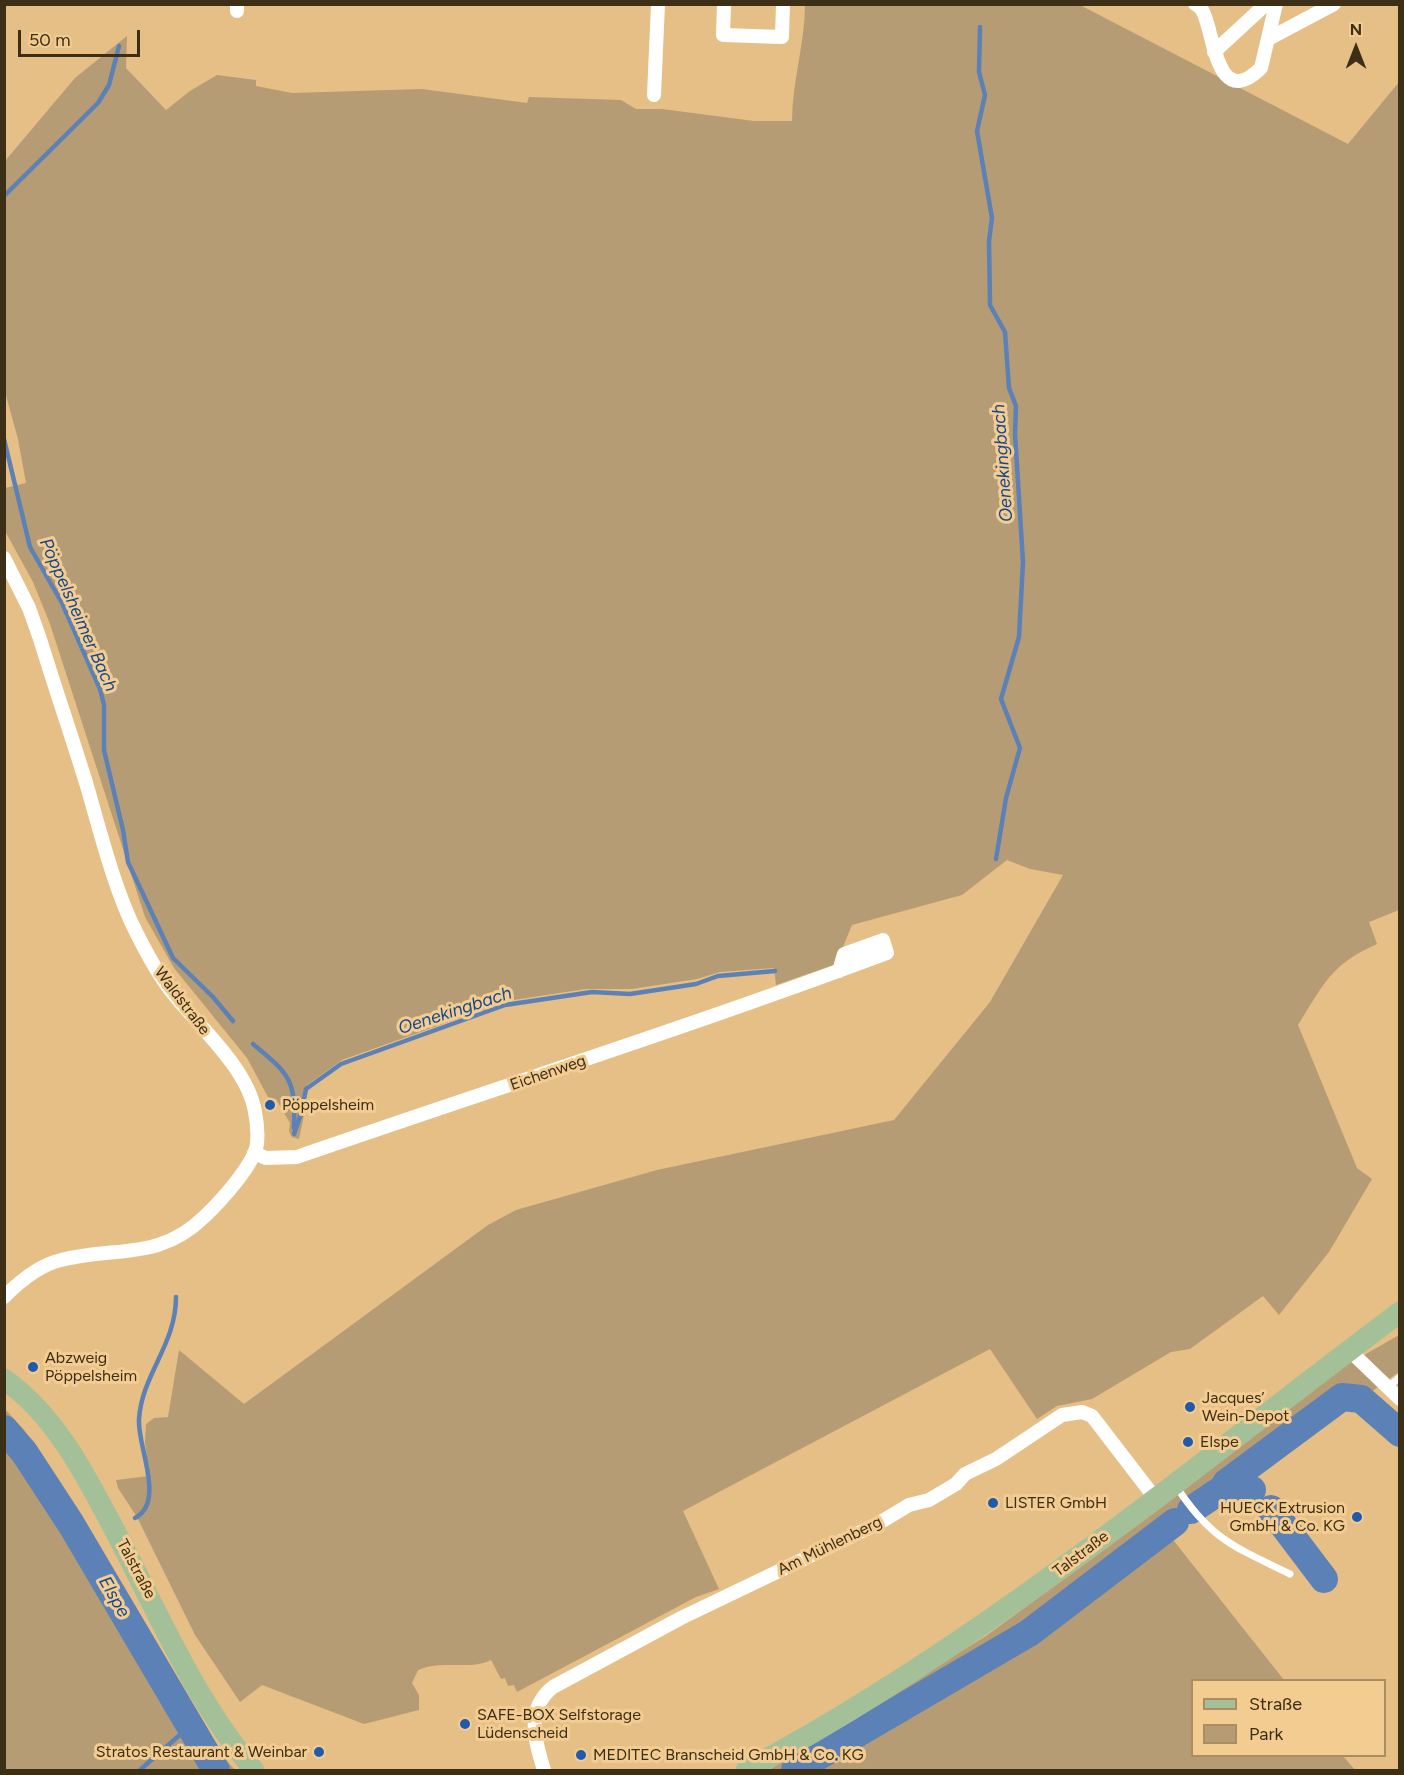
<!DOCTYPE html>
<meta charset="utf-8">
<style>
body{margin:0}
#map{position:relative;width:1404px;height:1775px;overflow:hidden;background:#e5bf85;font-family:Figtree,sans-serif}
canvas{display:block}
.frame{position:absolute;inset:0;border:6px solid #3d2e16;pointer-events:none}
.legend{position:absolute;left:1191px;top:1679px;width:195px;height:78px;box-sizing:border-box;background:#f2cc91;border:2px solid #aa8d60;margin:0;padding:8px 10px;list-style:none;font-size:18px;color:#3d2e16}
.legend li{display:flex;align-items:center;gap:12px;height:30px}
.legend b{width:30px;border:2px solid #aa8d60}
.north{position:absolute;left:1326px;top:18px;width:60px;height:60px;-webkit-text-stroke:4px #f2cc91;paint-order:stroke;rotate:0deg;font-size:16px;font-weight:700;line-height:24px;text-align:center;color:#3d2e16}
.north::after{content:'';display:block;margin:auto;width:21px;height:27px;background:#3d2e16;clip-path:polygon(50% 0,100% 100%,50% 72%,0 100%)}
.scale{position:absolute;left:18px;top:30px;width:122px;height:27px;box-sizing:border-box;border:3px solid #3d2e16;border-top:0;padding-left:8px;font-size:18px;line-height:21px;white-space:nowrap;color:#3d2e16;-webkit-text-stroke:4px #f2cc91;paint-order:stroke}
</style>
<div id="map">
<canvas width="1404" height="1775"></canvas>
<div class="frame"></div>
<ul class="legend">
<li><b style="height:8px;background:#a3c099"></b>Straße</li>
<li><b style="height:16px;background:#b69c74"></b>Park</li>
</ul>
<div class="north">N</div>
<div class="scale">50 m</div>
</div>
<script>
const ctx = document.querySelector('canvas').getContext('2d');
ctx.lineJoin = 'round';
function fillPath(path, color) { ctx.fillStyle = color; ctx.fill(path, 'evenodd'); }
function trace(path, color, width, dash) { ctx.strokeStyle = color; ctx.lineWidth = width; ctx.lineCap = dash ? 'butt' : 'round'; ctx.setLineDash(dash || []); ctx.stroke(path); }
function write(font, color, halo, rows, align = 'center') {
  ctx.font = font + ' Figtree,sans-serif'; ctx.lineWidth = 6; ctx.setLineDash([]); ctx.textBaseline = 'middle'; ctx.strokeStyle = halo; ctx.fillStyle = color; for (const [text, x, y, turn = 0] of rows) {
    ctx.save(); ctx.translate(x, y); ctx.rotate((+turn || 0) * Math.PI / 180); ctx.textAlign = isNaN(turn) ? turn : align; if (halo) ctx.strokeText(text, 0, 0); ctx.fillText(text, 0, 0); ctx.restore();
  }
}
const green = new Path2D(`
 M 805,4 L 1080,5 L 1348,144 L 1399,82 L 1399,910 L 1369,922 L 1377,944 C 1330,965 1324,984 1298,1025 L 1357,1168 L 1372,1179 L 1329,1252 L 1279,1315 L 1263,1296 L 1190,1349 L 1171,1352 L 1092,1399 L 1057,1406 L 1037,1419 L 990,1349 L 683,1511 L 719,1589 L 696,1597 L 517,1692 L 514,1685 L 508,1686 L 505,1678 L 501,1679 L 491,1660 C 468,1671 443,1659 418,1670 L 412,1683 L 419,1695 L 419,1710 L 364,1724 L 262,1685 L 240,1702 L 195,1635 L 137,1517 L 118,1488 L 116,1480 L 149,1476 L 145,1442 L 146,1424 L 154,1418 L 168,1417 L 179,1350 L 244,1404 L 488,1225 L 516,1210 L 657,1170 L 894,1120 L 990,1002 L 1063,875 L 1030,869 L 1007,860 L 962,895 L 852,925 L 836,964 L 776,985 L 774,968 L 720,972 L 697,979 L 632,989 L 586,989 L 507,1001 L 342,1060 L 307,1085 L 299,1113 L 304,1115 L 299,1139 L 292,1137 L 289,1131 L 290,1123 L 276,1099 L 268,1097 L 247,1058 L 174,968 L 145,917 L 50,624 L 33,582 L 5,531 L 5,488 L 26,483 L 18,439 L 5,392 L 5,161 L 75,78 L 127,36 L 126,68 L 166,110 L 190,91 L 217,75 L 256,80 L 256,86 L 292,93 L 422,89 L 527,103 L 529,97 L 621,100 L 636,109 L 662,109 L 754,121 L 792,121 C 792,82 805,44 805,4 Z
 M 1399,1335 L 1399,1372 L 1170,1536 L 1284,1680 L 1192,1680 L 1192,1756 L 1343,1756 L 1355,1770 L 769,1770 L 986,1636 L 1162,1507 L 1345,1366 Z
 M 4,1408 L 25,1431 L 83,1523 L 199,1730 L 235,1770 L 5,1770 Z`);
const stream = new Path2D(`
 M 980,27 L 979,72 L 985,95 L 977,131 L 992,218 L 989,241 L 990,305 L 1005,332 L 1009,388 L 1016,406 L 1015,434 L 1023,562 L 1019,637 L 1001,699 L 1020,748 L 1006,798 L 996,859
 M 4,196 L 98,103 L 109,85 L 119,46
 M 4,439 L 30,547 L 62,603 L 100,689 L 104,705 L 104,750 L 123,830 L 128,862 L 173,958 L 213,997 L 233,1021
 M 253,1044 C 289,1074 296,1079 294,1128
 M 294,1134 L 301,1114 L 306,1089 L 341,1064 L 505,1005 L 592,992 L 630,994 L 696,984 L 718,976 L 775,971
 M 53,1497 L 57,1495
 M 135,1518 C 166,1502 137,1446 139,1419 C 142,1374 176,1345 176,1297
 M 140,1770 L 190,1726`);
const river = new Path2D(`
 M 4,1429 L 24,1452 L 71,1524 L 216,1770
 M 1224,1488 L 1226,1483 L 1342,1397 L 1361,1399 L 1400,1433
 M 1271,1509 L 1324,1579
 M 1191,1510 L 1224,1488 L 1252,1490
 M 795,1770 L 1029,1633 L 1175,1522`);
const service = new Path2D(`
 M 1388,1387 L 1400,1377
 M 1176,1486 C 1211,1540 1235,1547 1290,1574`);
const minor = new Path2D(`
 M 724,4 L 723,35 L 782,37 L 783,4
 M 1195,4 C 1198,6 1201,8 1202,10 C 1214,28 1215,113 1261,68 L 1276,4
 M 237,11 L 237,4
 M 1270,38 L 1334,4
 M 1214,52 L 1266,4
 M 654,95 L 658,4
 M 4,558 L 29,608 L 40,639 C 55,688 72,737 87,786 C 100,831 115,891 136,932 C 146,952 157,973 171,991 C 198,1026 248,1068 255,1112 C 257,1122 258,1134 257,1144 C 254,1165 220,1202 204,1217 C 159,1261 116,1246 61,1260 C 39,1265 20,1281 4,1297
 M 254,1153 L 266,1158 L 297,1157 C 494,1089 692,1026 887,953 L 883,940 L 844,954 L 839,971
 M 1349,1350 L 1400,1399
 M 544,1770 C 535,1741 525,1709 553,1687 L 681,1618 L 879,1523 L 909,1505 L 929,1500 L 956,1484 L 965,1474 L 996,1459 L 1062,1415 L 1082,1412 L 1092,1416 L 1155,1498`);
const primary = new Path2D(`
 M 4,1379 C 56,1416 85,1474 114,1529 C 157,1610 194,1700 254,1770
 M 746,1770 C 981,1645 1187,1472 1400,1312`);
const markers = [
 [270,1105,6,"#215aac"],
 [33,1367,6,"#215aac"],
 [1190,1407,6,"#215aac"],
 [1188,1442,6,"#215aac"],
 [993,1503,6,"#215aac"],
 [1357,1517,6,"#215aac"],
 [465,1724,6,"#215aac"],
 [319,1752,6,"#215aac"],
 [581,1755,6,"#215aac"]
];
const streetNames = [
 ["Waldstraße",182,1001,53],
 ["Eichenweg",548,1073,-19],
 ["Am Mühlenberg",830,1546,-26],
 ["Talstraße",1081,1554,-37],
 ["Talstraße",136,1569,62]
];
const poiNames = [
 ["Pöppelsheim",282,1105],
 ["Abzweig",45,1358],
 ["Pöppelsheim",45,1376],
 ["Jacques’",1202,1398],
 ["Wein-Depot",1202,1416],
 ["Elspe",1200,1442],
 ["LISTER GmbH",1005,1503],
 ["HUECK Extrusion",1345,1508,"right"],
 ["GmbH & Co. KG",1345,1526,"right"],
 ["SAFE-BOX Selfstorage",477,1715],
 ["Lüdenscheid",477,1733],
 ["Stratos Restaurant & Weinbar",307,1752,"right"],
 ["MEDITEC Branscheid GmbH & Co. KG",593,1755]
];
const waterNames = [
 ["Oenekingbach",1003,463,-94],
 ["Pöppelsheimer Bach",78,615,66],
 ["Oenekingbach",455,1011,-18],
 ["Elspe",114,1597,60]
];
fillPath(green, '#b69c74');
trace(stream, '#5c81b7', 4.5);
trace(river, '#5c81b7', 28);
trace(service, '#fff', 7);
trace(minor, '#fff', 14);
trace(primary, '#a3c099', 21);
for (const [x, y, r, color] of markers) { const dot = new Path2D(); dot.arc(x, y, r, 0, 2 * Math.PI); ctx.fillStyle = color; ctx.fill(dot); trace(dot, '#f2cc91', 2); }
write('16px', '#3d2e16', '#f2cc91', streetNames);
write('16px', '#3d2e16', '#f2cc91', poiNames, 'left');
write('italic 18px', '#17478b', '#f2cc91', waterNames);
</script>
